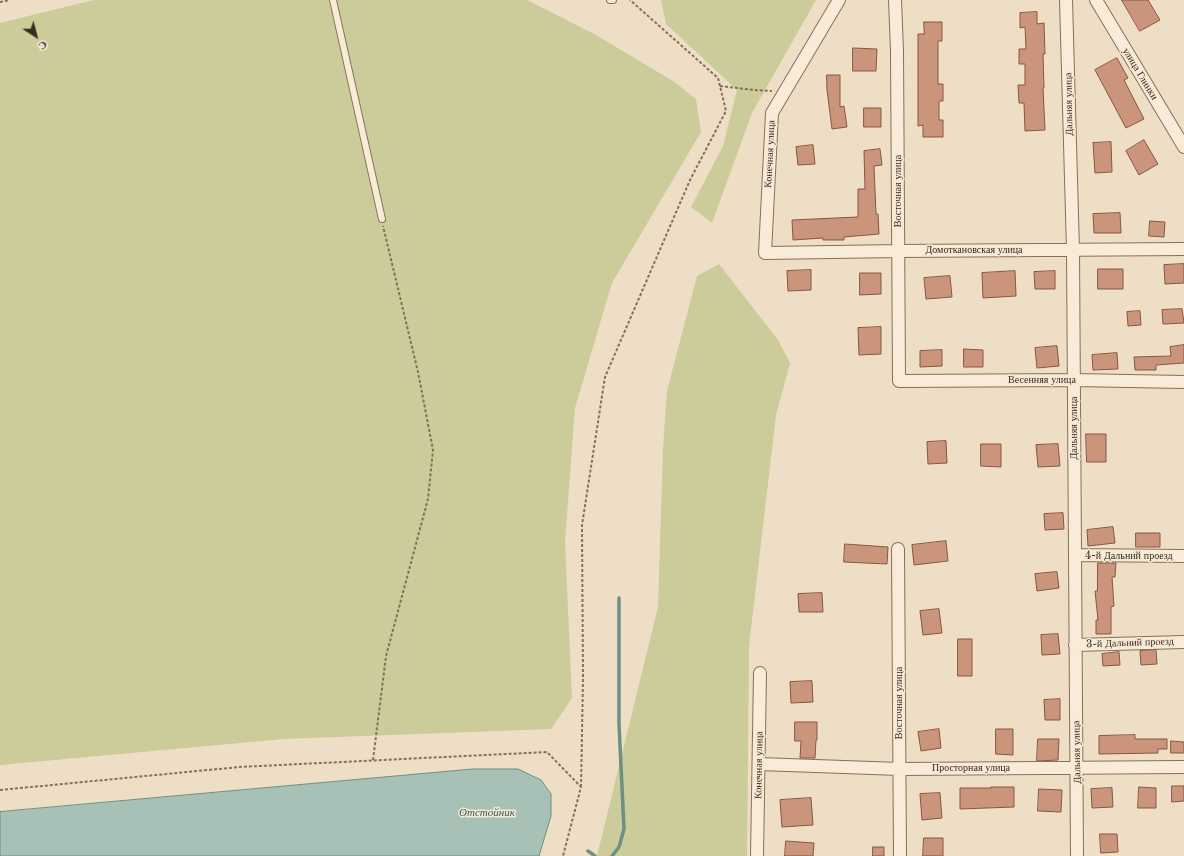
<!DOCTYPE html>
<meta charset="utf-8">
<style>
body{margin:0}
#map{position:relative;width:1184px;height:856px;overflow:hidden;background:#eedec5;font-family:"Libre Baskerville",serif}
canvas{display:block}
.north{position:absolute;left:16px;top:16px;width:40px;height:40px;-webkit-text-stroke:3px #f5e9d5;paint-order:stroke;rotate:144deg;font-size:11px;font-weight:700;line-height:16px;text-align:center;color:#39291f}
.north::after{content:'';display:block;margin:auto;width:14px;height:18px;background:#39291f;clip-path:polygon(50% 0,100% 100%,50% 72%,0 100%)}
</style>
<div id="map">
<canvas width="1184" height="856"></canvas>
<div class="north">С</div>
</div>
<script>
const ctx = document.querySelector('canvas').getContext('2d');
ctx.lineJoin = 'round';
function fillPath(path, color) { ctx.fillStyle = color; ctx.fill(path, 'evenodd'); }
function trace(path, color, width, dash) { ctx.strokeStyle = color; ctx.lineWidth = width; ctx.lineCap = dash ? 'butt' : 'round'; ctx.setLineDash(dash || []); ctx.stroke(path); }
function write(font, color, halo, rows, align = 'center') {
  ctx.font = font + ' "Libre Baskerville",serif'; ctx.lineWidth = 3; ctx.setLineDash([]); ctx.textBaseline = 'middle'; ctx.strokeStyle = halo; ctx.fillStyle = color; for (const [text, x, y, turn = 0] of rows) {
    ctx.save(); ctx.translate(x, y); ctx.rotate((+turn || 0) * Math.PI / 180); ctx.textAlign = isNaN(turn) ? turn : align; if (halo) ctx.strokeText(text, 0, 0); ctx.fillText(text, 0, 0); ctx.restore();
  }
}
const green = new Path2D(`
 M 94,0 L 527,0 L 596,35 L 673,81 L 696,99 L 701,132 L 612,283 L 575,408 L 565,542 L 572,698 L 551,729 L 284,739 L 0,765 L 0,23 Z
 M 661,0 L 816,0 L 752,113 L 712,223 L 691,207 L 723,146 L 737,90 L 666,24 Z
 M 719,264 L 778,340 L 790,363 L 776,415 L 749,646 L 747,856 L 597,856 L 658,607 L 663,448 L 667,391 L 697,276 Z`);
const water = new Path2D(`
 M 473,769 L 518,769 L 541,780 L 551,794 L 551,816 L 539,856 L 0,856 L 0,812 Z`);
const stream = new Path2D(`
 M 588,851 L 595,856
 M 612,856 L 619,847 L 624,829 L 619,724 L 619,598`);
const building = new Path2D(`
 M 1122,0 L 1148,0 L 1160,20 L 1140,31 Z
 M 1037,12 L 1037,24 L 1044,23 L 1045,54 L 1043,54 L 1044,88 L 1043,88 L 1045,130 L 1025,131 L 1024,103 L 1019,103 L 1018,85 L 1025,85 L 1025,64 L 1019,64 L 1019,49 L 1026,49 L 1025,27 L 1020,28 L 1020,13 Z
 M 924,22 L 942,22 L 942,41 L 938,41 L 938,84 L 943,84 L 943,101 L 939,101 L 939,120 L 943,120 L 943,137 L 923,137 L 923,125 L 918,126 L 918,34 L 924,34 Z
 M 853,48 L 877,49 L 876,71 L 853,71 Z
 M 1117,58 L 1128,78 L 1124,80 L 1144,119 L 1126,128 L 1095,70 Z
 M 827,75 L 840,75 L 840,107 L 844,106 L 847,127 L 832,129 L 827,90 Z
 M 864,108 L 881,108 L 881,127 L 864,127 Z
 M 1144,140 L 1158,164 L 1139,175 L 1126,151 Z
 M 1111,142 L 1112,172 L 1095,173 L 1093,143 Z
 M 813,145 L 815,164 L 798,165 L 796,147 Z
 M 880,149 L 882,165 L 874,166 L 876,214 L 878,214 L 879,234 L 844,237 L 844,240 L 823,240 L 823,238 L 793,240 L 792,220 L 858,217 L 858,189 L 865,189 L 864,151 Z
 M 1120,213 L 1121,233 L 1094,233 L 1093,214 Z
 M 1150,221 L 1165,222 L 1164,237 L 1149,236 Z
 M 1184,264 L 1184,283 L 1165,284 L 1164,265 Z
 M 1098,269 L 1123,269 L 1123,289 L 1098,289 Z
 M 811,270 L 811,290 L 788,291 L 787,271 Z
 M 1015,271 L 1016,296 L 983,298 L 982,273 Z
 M 1055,271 L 1055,289 L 1035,289 L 1034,272 Z
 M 860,273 L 881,273 L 881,294 L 860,295 Z
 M 950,276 L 952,297 L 926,299 L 924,278 Z
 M 1182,309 L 1184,323 L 1163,324 L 1162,310 Z
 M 1140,311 L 1141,325 L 1128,326 L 1127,312 Z
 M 881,327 L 881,354 L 859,355 L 858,328 Z
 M 1184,345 L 1184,363 L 1156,365 L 1156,370 L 1135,370 L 1134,357 L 1171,356 L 1170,347 Z
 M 1057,346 L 1059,366 L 1037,368 L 1035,348 Z
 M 964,349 L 983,350 L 983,367 L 964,367 Z
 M 942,350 L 942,366 L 920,367 L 920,351 Z
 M 1117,353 L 1118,369 L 1093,370 L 1092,355 Z
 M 1086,434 L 1106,434 L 1106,462 L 1087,462 Z
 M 946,441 L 947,463 L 928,464 L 927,442 Z
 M 981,444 L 1001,444 L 1001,467 L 981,466 Z
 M 1058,444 L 1060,466 L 1038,467 L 1036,445 Z
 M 1063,513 L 1064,529 L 1045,530 L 1044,514 Z
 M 1113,527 L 1115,543 L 1088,546 L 1087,530 Z
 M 1136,533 L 1160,533 L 1160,547 L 1136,547 Z
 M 946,541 L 948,561 L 914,565 L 912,545 Z
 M 845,544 L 888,547 L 887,564 L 844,562 Z
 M 1098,563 L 1116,563 L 1115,577 L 1112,577 L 1114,606 L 1111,607 L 1111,634 L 1096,634 L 1096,620 L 1098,620 L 1095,591 L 1097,591 Z
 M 1057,572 L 1059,588 L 1037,591 L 1035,574 Z
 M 822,593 L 823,612 L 799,612 L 798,594 Z
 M 939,609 L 942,633 L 923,635 L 920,611 Z
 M 1058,634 L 1060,654 L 1042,655 L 1041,635 Z
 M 958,639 L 972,639 L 972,676 L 958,676 Z
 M 1156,650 L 1157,664 L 1141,665 L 1140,651 Z
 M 1119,652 L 1120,665 L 1103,666 L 1102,654 Z
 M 812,681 L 813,702 L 791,703 L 790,682 Z
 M 1060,699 L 1060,720 L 1045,720 L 1044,700 Z
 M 795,722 L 817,722 L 817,740 L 816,740 L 815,758 L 800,758 L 801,741 L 795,741 Z
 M 939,729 L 941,748 L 921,751 L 918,732 Z
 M 996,729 L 1013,729 L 1013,755 L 996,754 Z
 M 1135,735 L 1135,739 L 1167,739 L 1167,749 L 1158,749 L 1158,753 L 1099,754 L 1099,736 Z
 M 1038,739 L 1059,739 L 1058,760 L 1037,761 Z
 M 1171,741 L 1184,742 L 1184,753 L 1171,753 Z
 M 1172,786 L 1184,786 L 1184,801 L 1172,802 Z
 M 991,787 L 1014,787 L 1014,807 L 960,809 L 960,788 L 991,788 Z
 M 1139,787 L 1156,788 L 1156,808 L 1138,808 Z
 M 1112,788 L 1113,807 L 1092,808 L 1091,789 Z
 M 1039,789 L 1062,790 L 1061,812 L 1038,811 Z
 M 940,793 L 942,818 L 922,820 L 920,794 Z
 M 811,798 L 813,825 L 782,827 L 780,800 Z
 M 1100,834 L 1117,834 L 1118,852 L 1101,853 Z
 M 924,838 L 943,838 L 943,856 L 923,856 Z
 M 786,841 L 814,843 L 813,856 L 785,856 Z
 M 873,847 L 884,847 L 884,856 L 873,856 Z`);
const path = new Path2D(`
 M 0,2 L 10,0
 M 720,86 L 754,90 L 772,91
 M 373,760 L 386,656 L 428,499 L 433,450 L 418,372 L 383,226
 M 581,787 L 583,679 L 582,525 L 605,377 L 690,180 L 726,111 L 718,78 L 630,0
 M 0,790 L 239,767 L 547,752 L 581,787 L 563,856`);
const lane = new Path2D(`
 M 333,0 L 382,219
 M 610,0 L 613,0`);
const street = new Path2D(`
 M 839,0 L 772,113 L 765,253 L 899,251 L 1184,249
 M 895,0 L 897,51 L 899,381 L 1073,380 L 1184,382
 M 1066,0 L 1073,250 L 1077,856
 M 1096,0 L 1184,147
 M 898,549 L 900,856
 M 1075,555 L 1184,556
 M 1075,645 L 1184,642
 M 759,764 L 900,769 L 1184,767
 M 757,856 L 760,673`);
const streetNames = [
 ["улица Глинки",1140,74,59],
 ["Дальняя улица",1069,104,-91],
 ["Конечная улица",770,154,-87],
 ["Восточная улица",898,191,-90],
 ["Домоткановская улица",974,250],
 ["Весенняя улица",1042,380],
 ["Дальняя улица",1074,428,-90],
 ["4-й Дальний проезд",1129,556],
 ["3-й Дальний проезд",1130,643,-2],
 ["Восточная улица",899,703,-90],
 ["Дальняя улица",1077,752,-91],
 ["Конечная улица",759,765,-89],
 ["Просторная улица",971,768]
];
const waterNames = [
 ["Отстойник",487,813]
];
fillPath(green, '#cbcc99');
fillPath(water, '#a7c1b7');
trace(water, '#6d8f84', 1);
trace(stream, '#6d8f84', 3.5);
fillPath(building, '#cb957c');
trace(building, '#875642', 1);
trace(lane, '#886f5b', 8);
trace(street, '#886f5b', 14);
trace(path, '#886f5b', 2, [3, 2]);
trace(lane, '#f8ecd8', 6);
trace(street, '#f8ecd8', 12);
write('10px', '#39291f', '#f5e9d5', streetNames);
write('italic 11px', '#2f5852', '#f5e9d5', waterNames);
</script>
